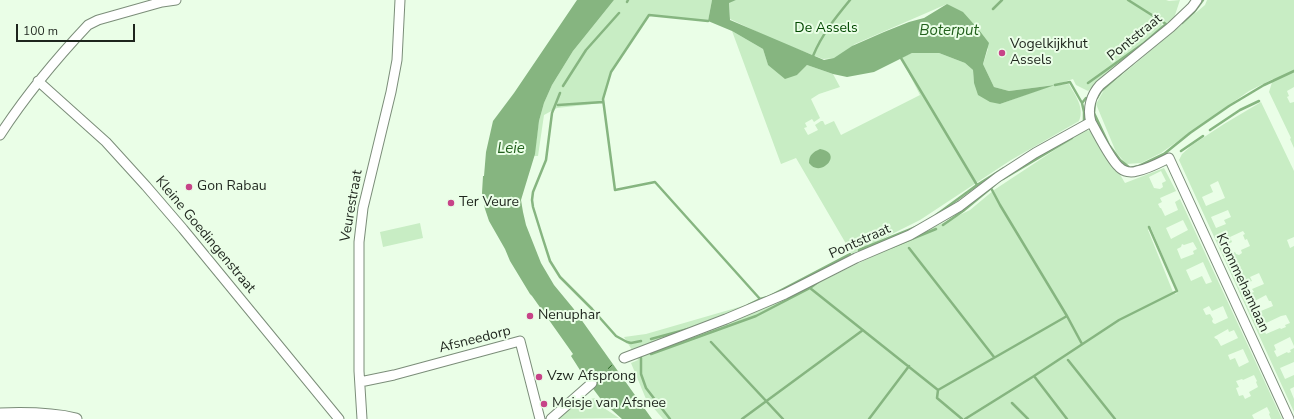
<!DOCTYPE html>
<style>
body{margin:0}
#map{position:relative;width:1294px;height:419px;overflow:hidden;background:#eafee7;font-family:"Nunito Sans",sans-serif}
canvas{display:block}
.scale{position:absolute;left:16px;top:24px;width:119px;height:18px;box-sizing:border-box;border:2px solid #1e251d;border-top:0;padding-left:5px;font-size:12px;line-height:14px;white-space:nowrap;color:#1e251d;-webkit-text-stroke:3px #eafee7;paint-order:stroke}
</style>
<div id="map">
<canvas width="1294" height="419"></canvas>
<div class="scale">100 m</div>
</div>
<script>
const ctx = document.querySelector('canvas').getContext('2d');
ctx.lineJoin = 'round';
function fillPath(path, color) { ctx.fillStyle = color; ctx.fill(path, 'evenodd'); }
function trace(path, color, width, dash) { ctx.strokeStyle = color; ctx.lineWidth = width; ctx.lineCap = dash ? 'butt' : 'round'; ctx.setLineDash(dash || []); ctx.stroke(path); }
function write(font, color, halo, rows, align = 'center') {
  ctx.font = font + ' "Nunito Sans",sans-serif'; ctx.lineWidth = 4; ctx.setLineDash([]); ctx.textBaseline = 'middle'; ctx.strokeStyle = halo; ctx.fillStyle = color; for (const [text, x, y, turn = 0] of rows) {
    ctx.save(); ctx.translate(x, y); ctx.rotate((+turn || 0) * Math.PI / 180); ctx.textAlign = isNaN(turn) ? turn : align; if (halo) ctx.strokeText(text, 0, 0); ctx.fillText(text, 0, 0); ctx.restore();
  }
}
const green = new Path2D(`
 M 614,0 L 712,0 L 708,21 L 649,15 L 611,73 L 603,103 L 557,108 L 544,115 L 538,156 L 534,156 L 539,121 L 544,103 L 552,85 L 573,51 Z
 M 736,0 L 1166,0 L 1169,1 L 1180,0 L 1174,18 L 1165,25 L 1161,20 L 1163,35 L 1097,83 L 1088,91 L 1076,85 L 1073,79 L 1055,85 L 1009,91 L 994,87 L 983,64 L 988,49 L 947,4 L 855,44 L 836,58 L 823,59 L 774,40 L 730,19 L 729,2 Z
 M 1207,0 L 1294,0 L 1294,87 L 1287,91 L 1289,96 L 1287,97 L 1290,103 L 1294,102 L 1294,148 L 1290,139 L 1291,138 L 1269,92 L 1273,79 L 1249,91 L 1161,153 L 1141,163 L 1126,164 L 1116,152 L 1096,104 L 1104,90 L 1205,5 Z
 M 732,31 L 763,49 L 768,65 L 797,75 L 807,65 L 833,74 L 840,87 L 819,94 L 811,99 L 820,118 L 814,122 L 812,119 L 805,123 L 807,127 L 804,128 L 808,135 L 818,130 L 815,125 L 821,121 L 823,121 L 825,125 L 834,121 L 841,135 L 920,95 L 901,58 L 912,53 L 939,53 L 965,63 L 973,70 L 974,83 L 1000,104 L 1050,86 L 1069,84 C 1075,95 1085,108 1079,121 L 1011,160 L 920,220 L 852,254 L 796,158 L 781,164 Z
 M 1261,102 L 1294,171 L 1294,237 L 1287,240 L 1290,248 L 1294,246 L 1294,346 L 1290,337 L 1274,345 L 1276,350 L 1274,351 L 1277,357 L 1287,352 L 1288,353 L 1291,352 L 1290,350 L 1294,348 L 1294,362 L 1280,368 L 1285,379 L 1294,375 L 1294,387 L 1290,389 L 1294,399 L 1294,412 L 1179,160 L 1182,154 L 1192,145 L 1224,124 ZM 1218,181 L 1225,198 L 1206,206 L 1202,197 L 1213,192 L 1210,185 ZM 1228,210 L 1231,217 L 1224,220 L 1226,224 L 1216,228 L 1211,217 ZM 1243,231 L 1245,234 L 1243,235 L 1245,240 L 1247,239 L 1250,246 L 1241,250 L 1242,253 L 1239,255 L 1236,254 L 1235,252 L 1231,254 L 1230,253 L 1228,254 L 1226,245 L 1232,242 L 1230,237 ZM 1259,273 L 1264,284 L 1252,289 L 1254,292 L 1248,294 L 1247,292 L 1246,292 L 1242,285 L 1252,281 L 1250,277 ZM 1266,295 L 1269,301 L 1271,301 L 1273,306 L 1256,313 L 1251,303 ZM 1286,315 L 1290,323 L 1285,325 L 1286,327 L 1281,329 L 1280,328 L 1266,334 L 1262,325 L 1281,316 Z
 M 1085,130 L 1094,131 L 1125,183 L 1164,168 L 1176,191 L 1160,198 L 1162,202 L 1158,204 L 1160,208 L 1161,208 L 1165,216 L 1178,210 L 1175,202 L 1180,199 L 1282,419 L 1271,419 L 1269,414 L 1270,413 L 1267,407 L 1252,415 L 1254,419 L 663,419 L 646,399 L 631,363 L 638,360 L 624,337 L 646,334 L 760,301 L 804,278 L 813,285 L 970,210 L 994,190 ZM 1161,171 L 1166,181 L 1162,183 L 1163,187 L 1160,189 L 1154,188 L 1149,177 ZM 1183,220 L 1188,230 L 1171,239 L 1166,228 ZM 1151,228 L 1178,291 L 1176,294 L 1173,292 L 1148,230 ZM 1193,242 L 1197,249 L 1193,251 L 1194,254 L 1181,259 L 1177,249 L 1181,247 L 1182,244 L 1184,245 ZM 1203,262 L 1212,282 L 1206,284 L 1202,276 L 1191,281 L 1186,270 ZM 1209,306 L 1212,311 L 1223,306 L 1228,318 L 1215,324 L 1213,323 L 1212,321 L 1213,319 L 1210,314 L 1206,315 L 1203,309 ZM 1228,329 L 1229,332 L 1234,330 L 1238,338 L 1221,346 L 1217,339 L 1216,339 L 1214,337 ZM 1243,349 L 1249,362 L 1239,367 L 1235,358 L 1230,360 L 1228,355 ZM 1254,375 L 1257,381 L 1256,382 L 1258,387 L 1249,392 L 1251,396 L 1245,399 L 1243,395 L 1239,396 L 1236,388 L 1239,387 L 1236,381 L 1242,379 L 1243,380 Z
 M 420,223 L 423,238 L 383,247 L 380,232 Z
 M 595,398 L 598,404 L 619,418 L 558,419 L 576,402 Z`);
const water = new Path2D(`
 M 577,0 L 614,0 L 573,51 L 552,85 L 544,103 L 539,121 L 535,154 L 521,200 L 523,212 L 526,225 L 541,263 L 554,285 L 573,308 L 652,419 L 622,419 L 603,402 L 585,378 L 571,356 L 573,354 L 532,296 L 530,294 L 510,261 L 505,249 L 489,221 L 485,209 L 482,193 L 483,176 L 484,176 L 486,152 L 493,121 L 514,93 Z
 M 712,0 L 736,0 L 729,3 L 730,20 L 824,60 L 834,58 L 852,46 L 884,32 L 909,22 L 924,18 L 947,4 L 963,12 L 979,30 L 989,43 L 983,64 L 994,87 L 1009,91 L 1055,85 L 1000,104 L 990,102 L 978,95 L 974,83 L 973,70 L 965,63 L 939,53 L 912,53 L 874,72 L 847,77 L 833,74 L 807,65 L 797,75 L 785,79 L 768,65 L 763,49 L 732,31 L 708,21 Z
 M 820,149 C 845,153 820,179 809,163 C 809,155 813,152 820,149 Z`);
const stream = new Path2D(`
 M 627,2 L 628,0
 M 993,9 L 1002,0
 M 708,21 L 649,15 L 611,72 L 603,99 L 615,190 L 655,182 L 760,299 L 768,297 L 850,254
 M 1182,23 L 1194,12 L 1203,0
 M 813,56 C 822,34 836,17 850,0
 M 901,58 L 977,185 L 936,215
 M 1088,83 L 1144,43 L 1166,24 L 1128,0
 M 1055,85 L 1070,82 L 1082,103 L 1086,98
 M 563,86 L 586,50 L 619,13
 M 560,93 L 552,113 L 546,160 L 533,192 L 532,200 L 533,207 L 542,236 L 550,261 L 560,277 L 592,309 L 616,336 L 627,342 L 631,343 L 641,341
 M 1097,98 L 1101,91 L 1132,64
 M 1095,102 L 1094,113 L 1109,145 L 1120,160 L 1130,168 L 1139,166 L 1164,154 L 1190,133 L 1229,106 L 1264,85 L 1294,71
 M 1082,103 L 1084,112 L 1084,121
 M 558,105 L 603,102
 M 1210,130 L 1240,110 L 1259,101
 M 1181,151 L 1203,136
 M 1003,179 L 1072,138
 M 995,184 L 991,188 L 1000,205 L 1067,316 L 1082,344
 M 977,185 L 1004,168
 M 943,225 L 963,211 L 991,188
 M 892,247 L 936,229
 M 909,248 L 994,357
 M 859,250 L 916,227
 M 810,288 L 818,282
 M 748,305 L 760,299
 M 651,339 L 688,329
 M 711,342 L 783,419
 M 651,354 L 756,316 L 810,288 L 938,390
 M 641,358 L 641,374 L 646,388 L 670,419
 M 1068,360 L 1115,419
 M 1034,376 L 1067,419
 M 1012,403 L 1028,419
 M 742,419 L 863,330
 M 869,419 L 909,366
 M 962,419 L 937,398 L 938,390 L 1067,316
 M 965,419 L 1034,376 L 1119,320 L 1177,291 L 1149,227`);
const ferry = new Path2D(`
 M 595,381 L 612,365`);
const minor = new Path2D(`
 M 1197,0 L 1192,7 L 1171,27 L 1100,85 C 1091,95 1087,109 1091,122 C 1098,134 1110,159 1119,167 C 1124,172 1131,173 1137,171 C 1148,169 1159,163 1169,158 L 1289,419
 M 38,81 L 106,142 L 146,186 L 183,229 L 339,419
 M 0,135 C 26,95 56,59 88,25 L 98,20 L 162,2 L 176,0
 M 624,358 L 726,319 L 785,294 L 856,258 L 910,235 L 960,206 L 998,177 L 1035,153 L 1091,122
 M 360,382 L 394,375 L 520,341 L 540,419
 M 362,419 L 359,371 L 359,242 L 363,208 L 391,92 L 397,60 L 400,0
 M 551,419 L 592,383`);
const tertiary = new Path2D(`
 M 0,414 C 26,413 51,413 76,419`);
const markers = [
 [1002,53,4,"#c74388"],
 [189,187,4,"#c74388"],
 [451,203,4,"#c74388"],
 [530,316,4,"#c74388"],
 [539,377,4,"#c74388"],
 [544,404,4,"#c74388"]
];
const parkNames = [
 ["De Assels",826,29]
];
const streetNames = [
 ["Pontstraat",1135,38,-39],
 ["Veurestraat",352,206,-80],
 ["Kleine Goedingenstraat",205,235,50],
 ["Pontstraat",860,242,-24],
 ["Krommehamlaan",1242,283,65],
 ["Afsneedorp",475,340,-14]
];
const poiNames = [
 ["Vogelkijkhut",1010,45],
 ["Assels",1010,61],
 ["Gon Rabau",197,187],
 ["Ter Veure",459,203],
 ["Nenuphar",538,316],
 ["Vzw Afsprong",547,377],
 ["Meisje van Afsnee",552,404]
];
const waterNames = [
 ["Boterput",949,31],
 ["Leie",511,149]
];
fillPath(green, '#c8edc4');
fillPath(water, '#86b580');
trace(stream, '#86b580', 2.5);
trace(ferry, '#23611d', 1, [5, 4]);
trace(minor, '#7b8d79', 11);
trace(tertiary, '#7b8d79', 13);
trace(minor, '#fff', 9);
trace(tertiary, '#fff', 11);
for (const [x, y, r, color] of markers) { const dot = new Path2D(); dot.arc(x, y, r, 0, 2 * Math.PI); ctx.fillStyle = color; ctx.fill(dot); trace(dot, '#eafee7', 1.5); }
write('14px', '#024800', '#eafee7', parkNames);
write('14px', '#1e251d', '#eafee7', streetNames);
write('14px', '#1e251d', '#eafee7', poiNames, 'left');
write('italic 15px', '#23611d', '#eafee7', waterNames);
</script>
